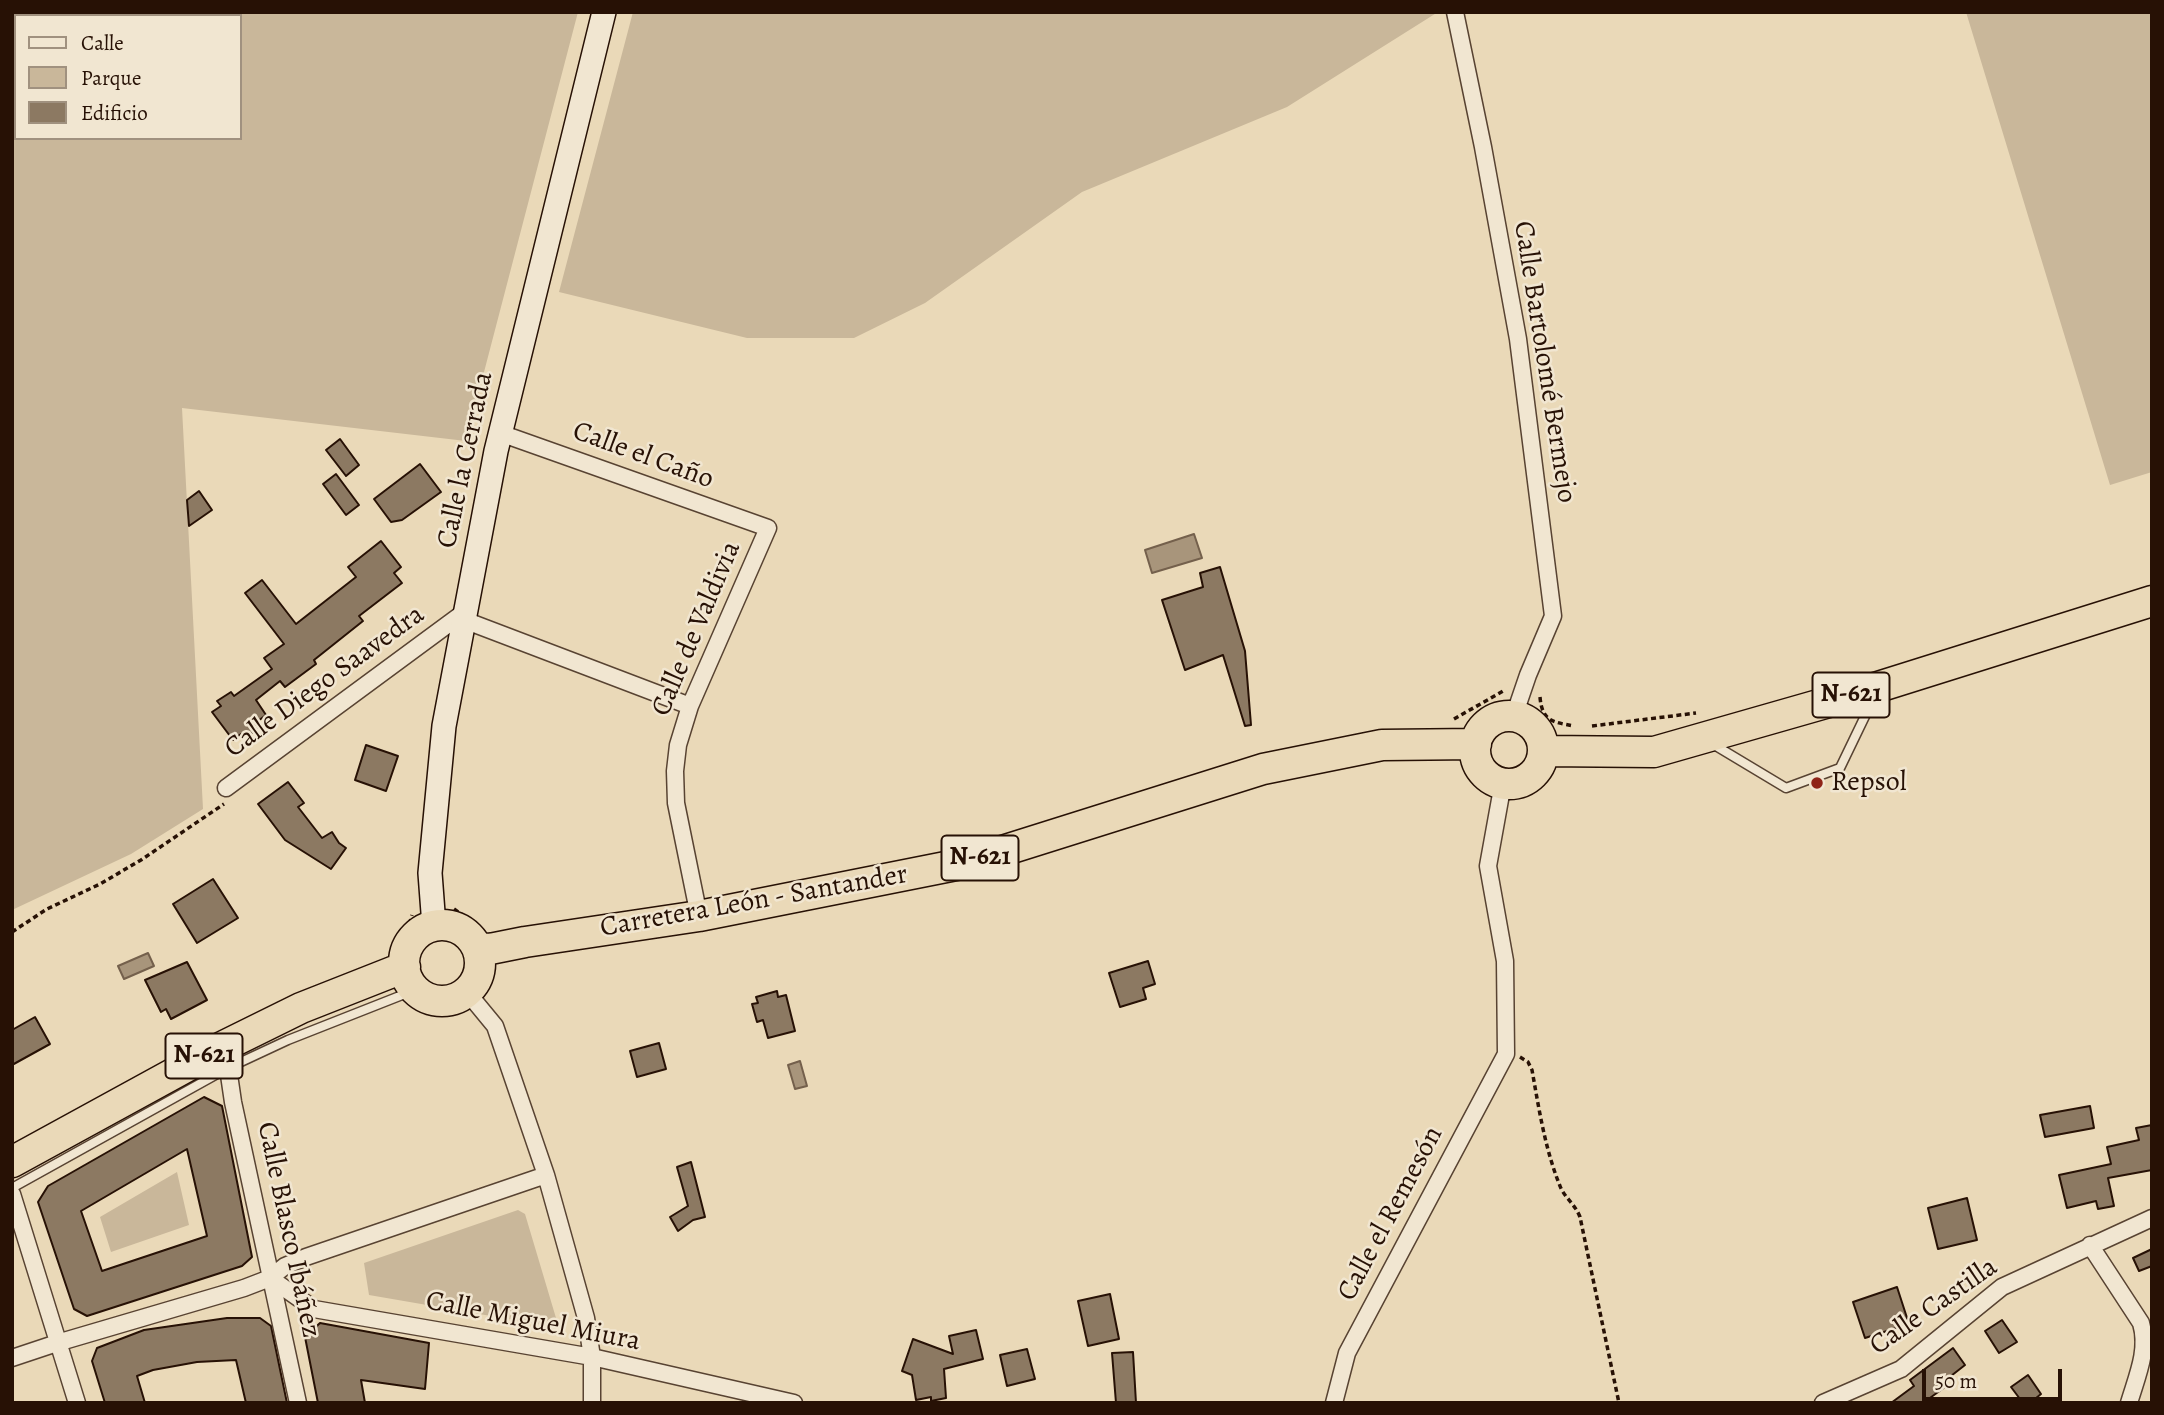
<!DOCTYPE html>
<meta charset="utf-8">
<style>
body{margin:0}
#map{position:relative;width:2164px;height:1415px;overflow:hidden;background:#ead9b8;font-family:Alegreya,serif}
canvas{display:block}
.frame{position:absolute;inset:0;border:14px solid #271105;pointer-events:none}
.legend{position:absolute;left:14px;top:14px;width:228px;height:126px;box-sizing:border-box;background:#f1e6d1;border:2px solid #a0917f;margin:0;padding:9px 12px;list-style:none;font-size:21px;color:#271105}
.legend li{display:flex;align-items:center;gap:14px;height:35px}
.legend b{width:35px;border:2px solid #a0917f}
.scale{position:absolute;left:1922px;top:1369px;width:140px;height:32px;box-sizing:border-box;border:4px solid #271105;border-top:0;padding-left:9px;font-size:21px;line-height:24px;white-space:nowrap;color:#271105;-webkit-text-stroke:5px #f1e6d1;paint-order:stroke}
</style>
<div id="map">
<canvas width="2164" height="1415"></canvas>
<div class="frame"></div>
<ul class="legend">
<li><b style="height:9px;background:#f1e6d1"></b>Calle</li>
<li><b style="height:19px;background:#c9b79a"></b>Parque</li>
<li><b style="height:19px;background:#8c7962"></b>Edificio</li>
</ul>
<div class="scale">50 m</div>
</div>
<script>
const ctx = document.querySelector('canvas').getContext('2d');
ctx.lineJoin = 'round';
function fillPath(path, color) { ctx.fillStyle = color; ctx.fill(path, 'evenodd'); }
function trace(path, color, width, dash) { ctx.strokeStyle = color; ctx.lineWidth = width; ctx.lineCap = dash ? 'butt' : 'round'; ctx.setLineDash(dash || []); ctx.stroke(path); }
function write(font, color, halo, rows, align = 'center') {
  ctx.font = font + ' Alegreya,serif'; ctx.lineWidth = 5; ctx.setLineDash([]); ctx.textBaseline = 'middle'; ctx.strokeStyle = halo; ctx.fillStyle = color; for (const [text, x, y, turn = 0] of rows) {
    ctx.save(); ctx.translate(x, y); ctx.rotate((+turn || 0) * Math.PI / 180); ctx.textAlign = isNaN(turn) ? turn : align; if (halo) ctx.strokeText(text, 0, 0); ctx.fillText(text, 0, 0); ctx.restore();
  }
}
const green = new Path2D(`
 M 12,12 L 578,12 L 466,441 L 182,408 L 203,809 L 131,854 L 12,910 ZM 16,16 L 240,16 L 240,138 L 16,138 Z
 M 633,12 L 1438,12 L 1287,107 L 1082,192 L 925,303 L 854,338 L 747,338 L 559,292 Z
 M 1966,12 L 2152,12 L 2152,472 L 2110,485 Z
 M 177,1172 L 189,1225 L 111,1252 L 100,1217 Z
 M 518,1210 L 525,1214 L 556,1318 L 549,1326 L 369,1295 L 364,1263 Z`);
const water = new Path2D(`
 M 1194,534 L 1202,558 L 1152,573 L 1145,550 Z
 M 148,953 L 154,966 L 124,979 L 118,966 Z
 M 800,1061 L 807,1086 L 795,1089 L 788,1065 Z`);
const building = new Path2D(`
 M 340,439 L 359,465 L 346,476 L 326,450 Z
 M 420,464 L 441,492 L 402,520 L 391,522 L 374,499 Z
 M 336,474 L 359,505 L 346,515 L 323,484 Z
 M 199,491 L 212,510 L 189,526 L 187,500 Z
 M 381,541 L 401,567 L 394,573 L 402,583 L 359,616 L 363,621 L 314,660 L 316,664 L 285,687 L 280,681 L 256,700 L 266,715 L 254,724 L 257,729 L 244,739 L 241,734 L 233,740 L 212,712 L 221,706 L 217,701 L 231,692 L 234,696 L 272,669 L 264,658 L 284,644 L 245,593 L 262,580 L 296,624 L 356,577 L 348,567 Z
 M 1220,567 L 1245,651 L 1251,725 L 1245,726 L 1223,655 L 1185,670 L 1162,600 L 1203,587 L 1200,573 Z
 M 366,745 L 398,756 L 386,791 L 355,780 Z
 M 288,782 L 304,803 L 298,807 L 322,838 L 332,832 L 339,843 L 346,848 L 331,869 L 285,840 L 258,804 Z
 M 213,879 L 238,918 L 197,943 L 173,904 Z
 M 1148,961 L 1155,984 L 1143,988 L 1146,999 L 1120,1007 L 1109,973 Z
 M 187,962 L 207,1000 L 171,1019 L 166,1009 L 161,1012 L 145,980 Z
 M 777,991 L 778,997 L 786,995 L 795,1031 L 768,1038 L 763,1020 L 757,1022 L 752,1004 L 758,1003 L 756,997 Z
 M 35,1017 L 50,1044 L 12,1065 L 12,1030 Z
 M 659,1043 L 666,1069 L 637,1077 L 630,1051 Z
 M 204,1097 L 222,1106 L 252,1257 L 242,1266 L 87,1316 L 74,1309 L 38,1202 L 48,1186 ZM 187,1149 L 207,1236 L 102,1271 L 81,1211 Z
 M 2090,1106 L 2094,1128 L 2045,1137 L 2040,1115 Z
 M 2152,1125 L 2152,1170 L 2108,1178 L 2114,1206 L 2098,1209 L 2096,1201 L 2067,1208 L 2059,1175 L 2111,1164 L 2107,1147 L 2139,1140 L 2136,1128 Z
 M 691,1162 L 705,1217 L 693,1220 L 678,1231 L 670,1217 L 688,1206 L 677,1167 Z
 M 1967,1198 L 1977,1240 L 1938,1249 L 1928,1208 Z
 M 2152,1249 L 2152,1266 L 2139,1271 L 2133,1258 Z
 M 1897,1287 L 1909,1324 L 1865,1338 L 1853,1302 Z
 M 1110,1294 L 1119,1339 L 1088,1346 L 1078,1301 Z
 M 227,1318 L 260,1318 L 271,1326 L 287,1403 L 246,1403 L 236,1360 L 197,1362 L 153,1370 L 137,1376 L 145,1403 L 105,1403 L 92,1361 L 97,1348 L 144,1330 Z
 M 2002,1320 L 2017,1342 L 1999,1353 L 1985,1331 Z
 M 320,1323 L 429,1343 L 425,1389 L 361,1380 L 365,1403 L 318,1403 L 305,1337 Z
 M 976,1330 L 983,1359 L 944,1369 L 946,1398 L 931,1401 L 931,1397 L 916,1400 L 912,1375 L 902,1371 L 913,1339 L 953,1354 L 949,1336 Z
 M 1953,1348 L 1965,1365 L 1942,1383 L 1945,1387 L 1923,1403 L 1891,1403 L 1914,1386 L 1910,1380 Z
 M 1027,1349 L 1035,1379 L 1007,1386 L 1000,1355 Z
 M 1133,1352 L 1136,1403 L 1116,1403 L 1112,1353 Z
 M 2028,1375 L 2041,1394 L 2030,1403 L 2023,1403 L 2011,1387 Z`);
const path = new Path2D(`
 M 1540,697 C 1542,721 1552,722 1574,726
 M 1454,719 L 1505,690
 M 1592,726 L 1696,713
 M 454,909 L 477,925
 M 12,932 L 47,909 L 100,884 L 141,860 L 224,804
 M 395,945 L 409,925 L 412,915
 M 1520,1057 L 1528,1062 L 1532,1070 C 1539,1109 1545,1149 1560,1186 C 1564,1197 1575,1204 1580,1217 L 1619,1403`);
const lane = new Path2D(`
 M 1711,743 L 1786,788 L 1840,768 L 1867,712 L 1869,698
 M 12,1188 L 228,1068 L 288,1040 L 415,990`);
const street = new Path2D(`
 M 1455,12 L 1483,147 L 1518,339 L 1553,616 L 1528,675 L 1514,716
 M 500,433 L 768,528 L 690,706 L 678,745 L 675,771 L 676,803 L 699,916
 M 464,620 L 690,706
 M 226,788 L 466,611
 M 467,992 L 495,1026 L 546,1175 L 586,1318 L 592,1357 L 592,1403
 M 228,1068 L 233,1102 L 298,1403
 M 12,1194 L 77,1403
 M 2090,1245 L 2141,1323 C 2149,1350 2137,1376 2129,1403
 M 270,1278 L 314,1309 L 592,1357 L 794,1403
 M 12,1358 L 57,1343 L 244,1288 L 270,1278 L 285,1266 L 306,1257 L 546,1175
 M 1334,1403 L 1347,1353 L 1506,1054 L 1505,961 L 1488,866 L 1503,783
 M 1823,1403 L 1901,1369 L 2002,1287 L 2152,1218`);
const secondary = new Path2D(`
 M 434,926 L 430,873 L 444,726 L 496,451 L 604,12`);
const highway = new Path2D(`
 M1475 750a34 34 0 1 1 68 0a34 34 0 1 1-68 0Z
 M 1544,751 L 1654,752 L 1843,698 L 2152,601
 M404 963a38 38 0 1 1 76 0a38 38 0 1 1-76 0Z
 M 477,948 L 490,949 L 525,942 L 699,916 L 961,864 L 1263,769 L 1382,745 L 1476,744
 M 12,1162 L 224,1046 L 301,1008 L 405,967`);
const markers = [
 [1817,783,7,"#8f2418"]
];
const shields = [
 [1851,695,77],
 [980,858,77],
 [204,1056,77]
];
const shieldNames = [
 ["N-621",1851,695],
 ["N-621",980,858],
 ["N-621",204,1056]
];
const streetNames = [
 ["Calle Bartolomé Bermejo",1544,362,81],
 ["Calle el Caño",643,456,20],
 ["Calle la Cerrada",466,460,-78],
 ["Calle de Valdivia",697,629,-67],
 ["Calle Diego Saavedra",325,682,-36],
 ["Carretera León - Santander",754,902,-10],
 ["Calle el Remesón",1391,1214,-62],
 ["Calle Blasco Ibáñez",288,1230,78],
 ["Calle Castilla",1934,1307,-35],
 ["Calle Miguel Miura",533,1322,11]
];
const poiNames = [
 ["Repsol",1831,783]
];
fillPath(green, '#c9b79a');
fillPath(water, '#a8957b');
trace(water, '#74604c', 2);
fillPath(building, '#8c7962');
trace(building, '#271105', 2);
trace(lane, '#584332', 11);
trace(street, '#584332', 19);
trace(secondary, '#271105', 26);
trace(highway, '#271105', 33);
trace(path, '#271105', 3.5, [5, 3.5]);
trace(lane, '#f1e6d1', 8);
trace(street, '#f1e6d1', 16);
trace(secondary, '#f1e6d1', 23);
trace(highway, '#ead9b8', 30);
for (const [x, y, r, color] of markers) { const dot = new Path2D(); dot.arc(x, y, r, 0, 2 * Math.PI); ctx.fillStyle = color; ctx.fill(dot); trace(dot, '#f1e6d1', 2.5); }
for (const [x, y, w] of shields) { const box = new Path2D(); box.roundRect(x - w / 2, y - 22.5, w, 45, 5); ctx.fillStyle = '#f1e6d1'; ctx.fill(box); trace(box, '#271105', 2); }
write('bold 26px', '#271105', null, shieldNames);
write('28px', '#271105', '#f1e6d1', streetNames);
write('28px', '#271105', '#f1e6d1', poiNames, 'left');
</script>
